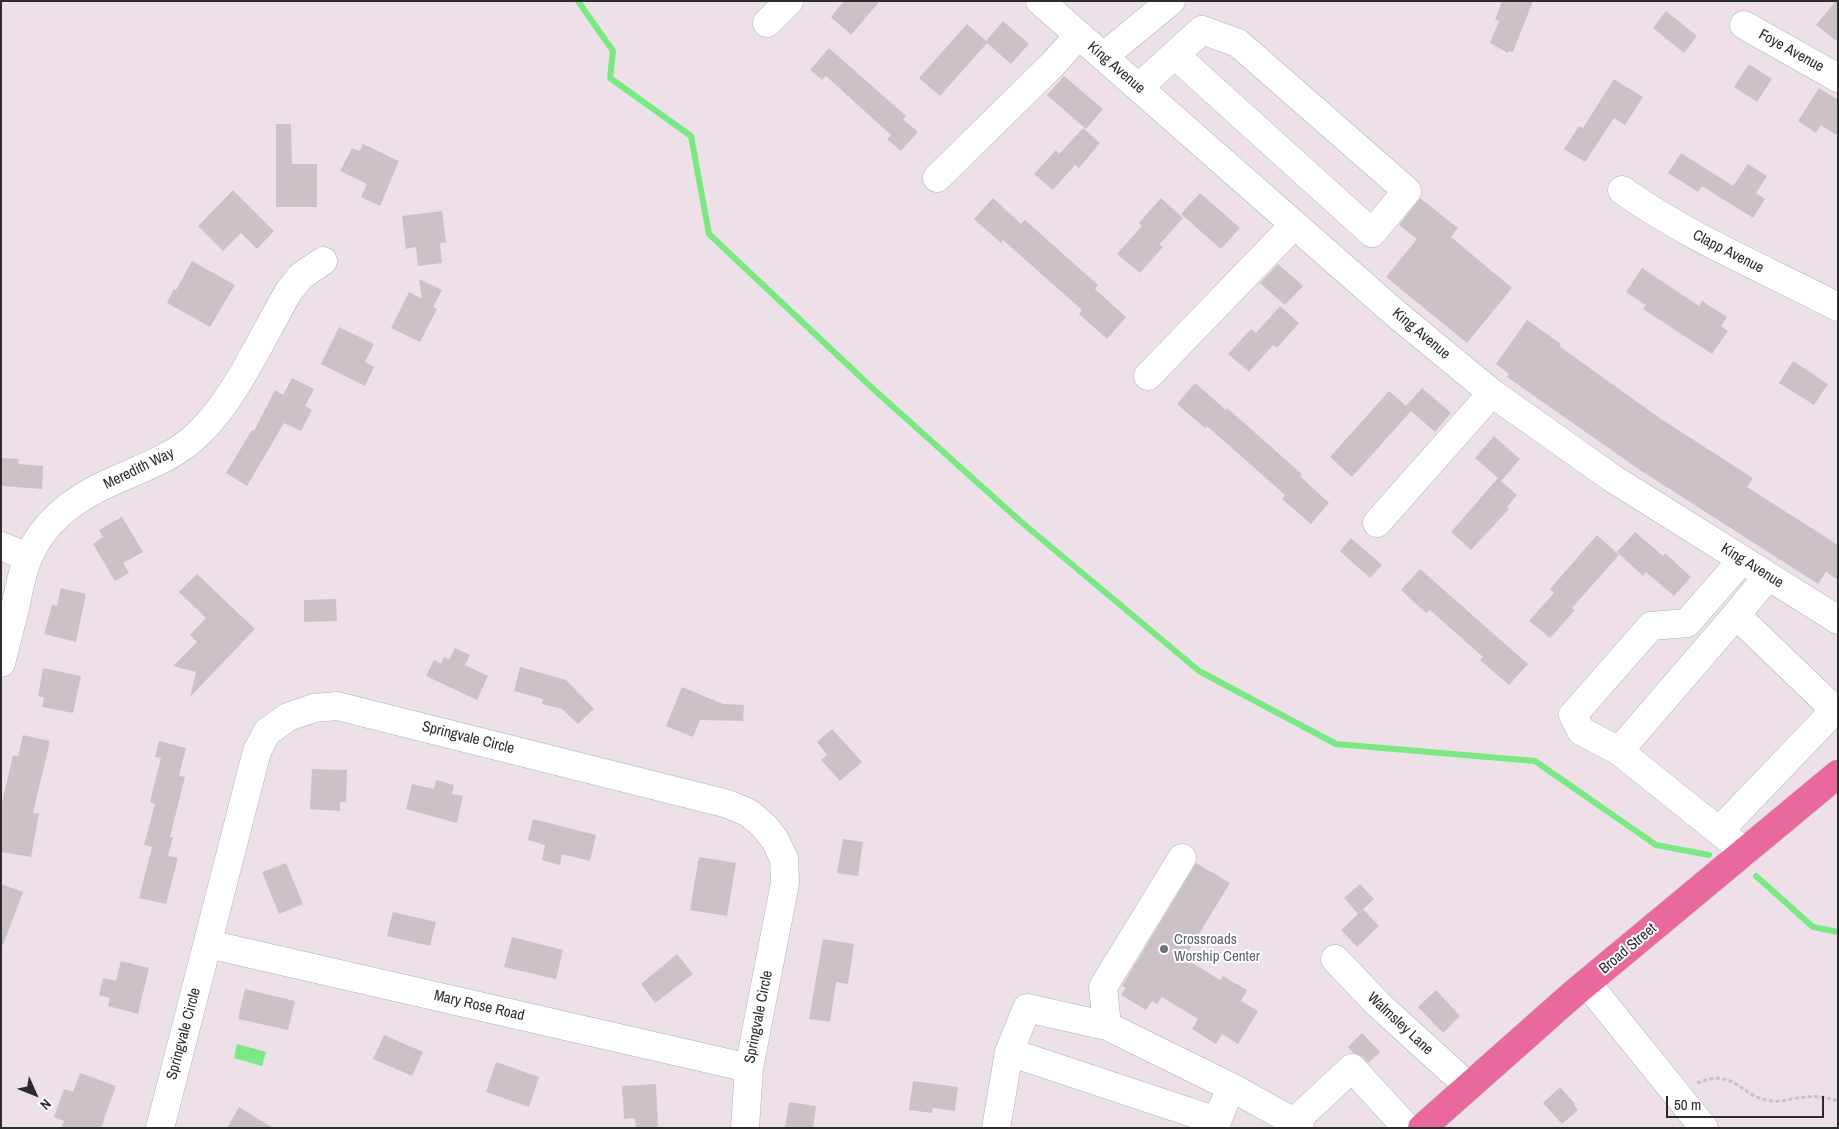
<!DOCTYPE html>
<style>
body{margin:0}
#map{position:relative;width:1839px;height:1129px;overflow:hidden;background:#ede0e8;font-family:"Archivo Narrow",sans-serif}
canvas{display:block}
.frame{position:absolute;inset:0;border:2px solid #2c2c2c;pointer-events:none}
.north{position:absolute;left:10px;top:1069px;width:50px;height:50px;-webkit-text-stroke:4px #fff;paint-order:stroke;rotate:134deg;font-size:14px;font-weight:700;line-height:20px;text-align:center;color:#2c2c2c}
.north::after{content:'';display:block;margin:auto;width:18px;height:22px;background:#2c2c2c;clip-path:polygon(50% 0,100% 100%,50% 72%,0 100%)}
.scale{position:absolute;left:1666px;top:1096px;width:158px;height:22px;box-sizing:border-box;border:2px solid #2c2c2c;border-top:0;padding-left:6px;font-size:15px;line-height:18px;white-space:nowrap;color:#2c2c2c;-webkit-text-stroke:4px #fff;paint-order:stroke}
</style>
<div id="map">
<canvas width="1839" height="1129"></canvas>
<div class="frame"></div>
<div class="north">N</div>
<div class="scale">50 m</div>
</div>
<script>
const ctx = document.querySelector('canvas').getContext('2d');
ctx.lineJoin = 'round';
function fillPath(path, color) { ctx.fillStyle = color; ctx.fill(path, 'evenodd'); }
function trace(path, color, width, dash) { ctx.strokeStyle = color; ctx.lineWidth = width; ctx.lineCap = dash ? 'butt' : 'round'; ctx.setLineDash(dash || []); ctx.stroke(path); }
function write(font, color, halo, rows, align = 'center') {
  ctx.font = font + ' "Archivo Narrow",sans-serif'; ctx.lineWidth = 4; ctx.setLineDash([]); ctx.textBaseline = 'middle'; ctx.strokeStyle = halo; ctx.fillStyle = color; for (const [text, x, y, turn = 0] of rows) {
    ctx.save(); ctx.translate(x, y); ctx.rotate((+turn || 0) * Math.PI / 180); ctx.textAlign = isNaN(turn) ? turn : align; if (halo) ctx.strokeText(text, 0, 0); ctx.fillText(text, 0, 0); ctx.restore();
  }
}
const water = new Path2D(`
 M 237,1044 L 266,1052 L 262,1066 L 234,1058 Z`);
const stream = new Path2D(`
 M 578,1 L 613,51 L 610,78 L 691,136 L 709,234 L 869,385 L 1019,520 L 1199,671 L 1336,744 L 1535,761 L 1656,845 L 1709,855
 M 1756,876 L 1813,927 L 1838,932`);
const building = new Path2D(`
 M 844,1 L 880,1 L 851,35 L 831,17 Z
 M 1502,1 L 1533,1 L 1513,52 L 1509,51 L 1508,53 L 1490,43 L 1499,21 L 1495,20 Z
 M 1836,1 L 1838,1 L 1838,42 L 1816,25 Z
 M 1666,11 L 1697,36 L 1684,53 L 1653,28 Z
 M 1003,21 L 1029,44 L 1011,64 L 987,43 L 940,96 L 919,78 L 967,24 L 986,41 Z
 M 829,48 L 906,116 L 903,119 L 918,132 L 901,151 L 887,139 L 891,135 L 826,76 L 822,80 L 810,70 Z
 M 1749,64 L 1772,79 L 1757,102 L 1734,87 Z
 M 1064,76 L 1103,109 L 1086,129 L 1047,95 Z
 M 1614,79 L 1643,97 L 1625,125 L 1614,118 L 1585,162 L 1564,149 L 1579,126 L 1583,128 Z
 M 1819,88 L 1838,100 L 1838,136 L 1821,125 L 1816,133 L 1798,121 Z
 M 276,124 L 291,124 L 292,164 L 317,164 L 317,207 L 276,207 Z
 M 1083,128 L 1100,143 L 1079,168 L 1075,165 L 1053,190 L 1034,174 L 1056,150 L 1059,154 Z
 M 363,144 L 399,161 L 380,206 L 361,197 L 367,184 L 340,171 L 352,148 L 360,151 Z
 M 1681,153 L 1733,186 L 1748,164 L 1767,176 L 1756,193 L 1765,199 L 1753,218 L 1702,186 L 1698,192 L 1668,173 Z
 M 233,190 L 274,231 L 257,249 L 241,233 L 223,251 L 198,226 Z
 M 1200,193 L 1240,228 L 1221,249 L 1181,214 Z
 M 993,198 L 1021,224 L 1025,220 L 1098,285 L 1095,289 L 1126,317 L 1107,339 L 1079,314 L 1082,310 L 1003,240 L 1001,243 L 974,219 Z
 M 1161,198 L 1183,218 L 1159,245 L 1163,247 L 1140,273 L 1117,254 L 1142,226 L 1139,223 Z
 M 1420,198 L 1458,228 L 1451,237 L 1512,288 L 1467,343 L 1386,277 L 1417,239 L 1399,225 Z
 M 442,211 L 446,242 L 440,243 L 442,263 L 418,266 L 416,247 L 406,249 L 402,216 Z
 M 192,261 L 235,285 L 210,327 L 167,303 L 174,289 L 176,290 Z
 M 1278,264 L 1303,286 L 1285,305 L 1260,283 Z
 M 1642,268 L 1699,306 L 1702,301 L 1727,317 L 1721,326 L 1728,331 L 1712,354 L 1643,309 L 1646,305 L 1626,292 Z
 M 419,279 L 442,290 L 433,307 L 437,309 L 420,342 L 391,328 L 409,292 L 422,299 Z
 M 1280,306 L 1299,323 L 1277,348 L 1273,345 L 1249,372 L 1228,354 L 1251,329 L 1256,333 Z
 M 1527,320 L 1561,344 L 1559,346 L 1661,419 L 1753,478 L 1747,487 L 1838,545 L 1838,580 L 1826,572 L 1818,584 L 1640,470 L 1507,377 L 1509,374 L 1496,364 Z
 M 339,327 L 374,344 L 365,362 L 374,367 L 365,386 L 321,364 Z
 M 1793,361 L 1828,384 L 1814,405 L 1779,383 Z
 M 292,378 L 314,389 L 305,406 L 312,410 L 301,431 L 284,423 L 247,486 L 226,473 L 252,430 L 254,431 L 275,390 L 283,395 Z
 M 1195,383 L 1226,410 L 1227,408 L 1302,474 L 1300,476 L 1329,503 L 1311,524 L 1282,499 L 1285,495 L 1207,426 L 1205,428 L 1177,404 Z
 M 1422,388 L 1451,413 L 1435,432 L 1411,411 L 1352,477 L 1330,457 L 1389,391 L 1406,406 Z
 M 1494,436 L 1520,459 L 1501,481 L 1517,495 L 1507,507 L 1509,509 L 1471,550 L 1451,532 L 1498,478 L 1475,458 Z
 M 1,458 L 19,459 L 18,464 L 43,466 L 42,489 L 1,486 Z
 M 122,517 L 143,552 L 123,563 L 129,573 L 115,581 L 93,544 L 103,537 L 99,530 Z
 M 1635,532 L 1663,556 L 1665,553 L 1691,577 L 1674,596 L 1646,572 L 1643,576 L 1617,552 Z
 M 1597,535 L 1619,555 L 1572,608 L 1575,610 L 1550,638 L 1529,621 L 1554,593 L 1550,589 Z
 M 1351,538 L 1382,565 L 1370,578 L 1340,551 Z
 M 1420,569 L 1528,664 L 1509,685 L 1480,660 L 1483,657 L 1430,610 L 1426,613 L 1401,590 Z
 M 197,574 L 255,629 L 190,697 L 196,672 L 173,666 L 197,642 L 190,635 L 206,618 L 179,592 Z
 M 61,588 L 86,594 L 76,642 L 44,634 L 52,605 L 57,606 Z
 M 336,599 L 337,621 L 304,622 L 304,600 Z
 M 455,648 L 470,655 L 465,665 L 488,676 L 477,700 L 426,676 L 434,660 L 441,664 L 444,657 L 449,660 Z
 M 520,667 L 566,680 L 594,709 L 578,724 L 562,709 L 542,704 L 543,699 L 514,691 Z
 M 43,668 L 81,676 L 73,713 L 42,707 L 44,698 L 38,696 Z
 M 682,687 L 723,704 L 744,705 L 743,721 L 700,720 L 693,737 L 666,726 Z
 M 832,729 L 862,762 L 840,781 L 821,760 L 827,755 L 817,742 Z
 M 23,735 L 50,741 L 33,813 L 39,814 L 31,857 L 1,852 L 1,807 L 13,755 L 18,756 Z
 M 159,741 L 186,748 L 179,776 L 185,777 L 170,837 L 173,837 L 168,856 L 178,858 L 166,904 L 139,898 L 152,847 L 144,845 L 155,804 L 150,802 L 161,758 L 155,757 Z
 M 312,769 L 347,770 L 346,802 L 340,802 L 340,811 L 310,809 Z
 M 436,780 L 454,785 L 452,794 L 463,796 L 457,823 L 406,809 L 412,784 L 434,789 Z
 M 533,819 L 596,835 L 590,861 L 562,854 L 560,865 L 542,860 L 545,845 L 528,840 Z
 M 843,839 L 863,842 L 858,876 L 837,873 Z
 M 699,857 L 736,863 L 727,916 L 690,910 Z
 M 286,863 L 303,904 L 279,914 L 262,872 Z
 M 1196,863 L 1230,883 L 1186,955 L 1193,959 L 1191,962 L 1220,980 L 1223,976 L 1247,990 L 1241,1001 L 1258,1011 L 1238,1044 L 1222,1034 L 1216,1044 L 1192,1029 L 1198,1019 L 1162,997 L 1157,1004 L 1152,1001 L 1146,1010 L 1121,995 L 1126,988 L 1122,986 Z
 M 1,884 L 23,892 L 3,945 L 1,944 Z
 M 1360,884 L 1374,899 L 1358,914 L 1344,898 Z
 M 1363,909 L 1379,926 L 1357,947 L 1341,930 Z
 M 393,912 L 436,922 L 430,946 L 387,936 Z
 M 512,937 L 563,950 L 556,979 L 504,967 Z
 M 823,939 L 854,944 L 848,984 L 836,982 L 830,1022 L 809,1019 Z
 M 677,954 L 693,974 L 655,1003 L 641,984 Z
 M 121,961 L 149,968 L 138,1014 L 108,1006 L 110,998 L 99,995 L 103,978 L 116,981 Z
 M 245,989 L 295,1001 L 288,1030 L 238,1019 Z
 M 1436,990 L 1460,1016 L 1443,1033 L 1418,1007 Z
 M 1362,1033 L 1380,1052 L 1368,1063 L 1363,1057 L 1353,1053 L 1348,1047 Z
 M 384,1035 L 423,1052 L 412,1076 L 373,1059 Z
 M 496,1062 L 539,1077 L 529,1107 L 486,1092 Z
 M 80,1073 L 116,1086 L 101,1128 L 61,1128 L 64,1121 L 54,1117 L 64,1089 L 73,1092 Z
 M 913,1081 L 958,1087 L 955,1111 L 933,1108 L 932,1113 L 909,1110 Z
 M 656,1084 L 658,1128 L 636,1128 L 635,1118 L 624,1119 L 622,1086 Z
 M 1560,1087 L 1575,1104 L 1574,1105 L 1578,1110 L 1562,1124 L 1543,1103 Z
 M 789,1102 L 816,1106 L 813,1128 L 785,1128 Z
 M 239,1107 L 273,1128 L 227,1128 Z`);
const path = new Path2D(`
 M 1697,1083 C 1737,1067 1738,1097 1772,1101 C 1778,1102 1785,1100 1791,1099 C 1810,1096 1820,1095 1838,1101`);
const minor = new Path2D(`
 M 1040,1 L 1395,313 L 1492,393 L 1612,478 L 1838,620
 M 767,23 L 789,1
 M 1744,25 L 1838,78
 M 1104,56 L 1171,1
 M 1139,87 L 1202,30 L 1238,43 L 1407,191 L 1372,233 L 1175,55
 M 937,178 L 1053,64 L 1079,35
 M 1622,190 C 1689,238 1765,269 1838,307
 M 1148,376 L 1294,225
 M 1377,523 L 1492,393
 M 1,546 L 28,557
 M 1736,615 L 1768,576
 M 1,663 C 6,644 11,624 16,604 C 19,588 22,571 29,556 C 44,521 77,497 111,482 C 142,468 173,458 197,435 C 235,400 263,335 289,291 L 301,276 L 323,261
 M 1619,751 L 1581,731 L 1573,715 L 1651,626 L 1687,623 L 1742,560
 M 1719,831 L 1835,710 L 1736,615 L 1619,751 L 1745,852
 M 208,944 L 749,1068
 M 1335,959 L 1379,1005 L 1468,1086
 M 1587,983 L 1704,1128
 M 1107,1026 L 1103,987 L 1182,858
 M 1231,1087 L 1217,1121 L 1009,1052 L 1027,1008 L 1107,1026 L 1231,1087 L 1294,1122 L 1300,1128
 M 1294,1122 L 1352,1068 L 1407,1128
 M 160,1128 L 257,751 L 267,732 L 288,717 L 314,708 L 337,706 L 728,804 L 749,813 L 764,826 L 775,840 L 784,859 L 785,883 L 749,1068 L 745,1128
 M 996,1128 L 1009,1052`);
const major = new Path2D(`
 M 1422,1128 L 1572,995 L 1838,774`);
const markers = [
 [1164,949,5,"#6b7280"]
];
const streetNames = [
 ["Foye Avenue",1791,51,29],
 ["King Avenue",1116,68,41],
 ["Clapp Avenue",1728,252,27],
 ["King Avenue",1421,334,40],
 ["Meredith Way",139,469,-26],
 ["King Avenue",1752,566,32],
 ["Springvale Circle",468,738,14],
 ["Broad Street",1628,949,-40],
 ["Mary Rose Road",479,1006,13],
 ["Springvale Circle",759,1017,-79],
 ["Walmsley Lane",1400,1024,43],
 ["Springvale Circle",184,1034,-75]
];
const worshipNames = [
 ["Crossroads",1174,940],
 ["Worship Center",1174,957]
];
fillPath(water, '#7ae883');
trace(stream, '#7ae883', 6);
fillPath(building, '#cdc1c8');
trace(minor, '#a9b4b0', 29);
trace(major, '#c4c4c4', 29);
trace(path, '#c4c4c4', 3, [4, 2.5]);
trace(minor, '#fff', 28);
trace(major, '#e9699e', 28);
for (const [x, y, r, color] of markers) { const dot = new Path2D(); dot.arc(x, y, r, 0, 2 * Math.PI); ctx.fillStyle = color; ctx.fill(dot); trace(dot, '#fff', 2); }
write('15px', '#2c2c2c', '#fff', streetNames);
write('15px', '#5b616d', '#fff', worshipNames, 'left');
</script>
